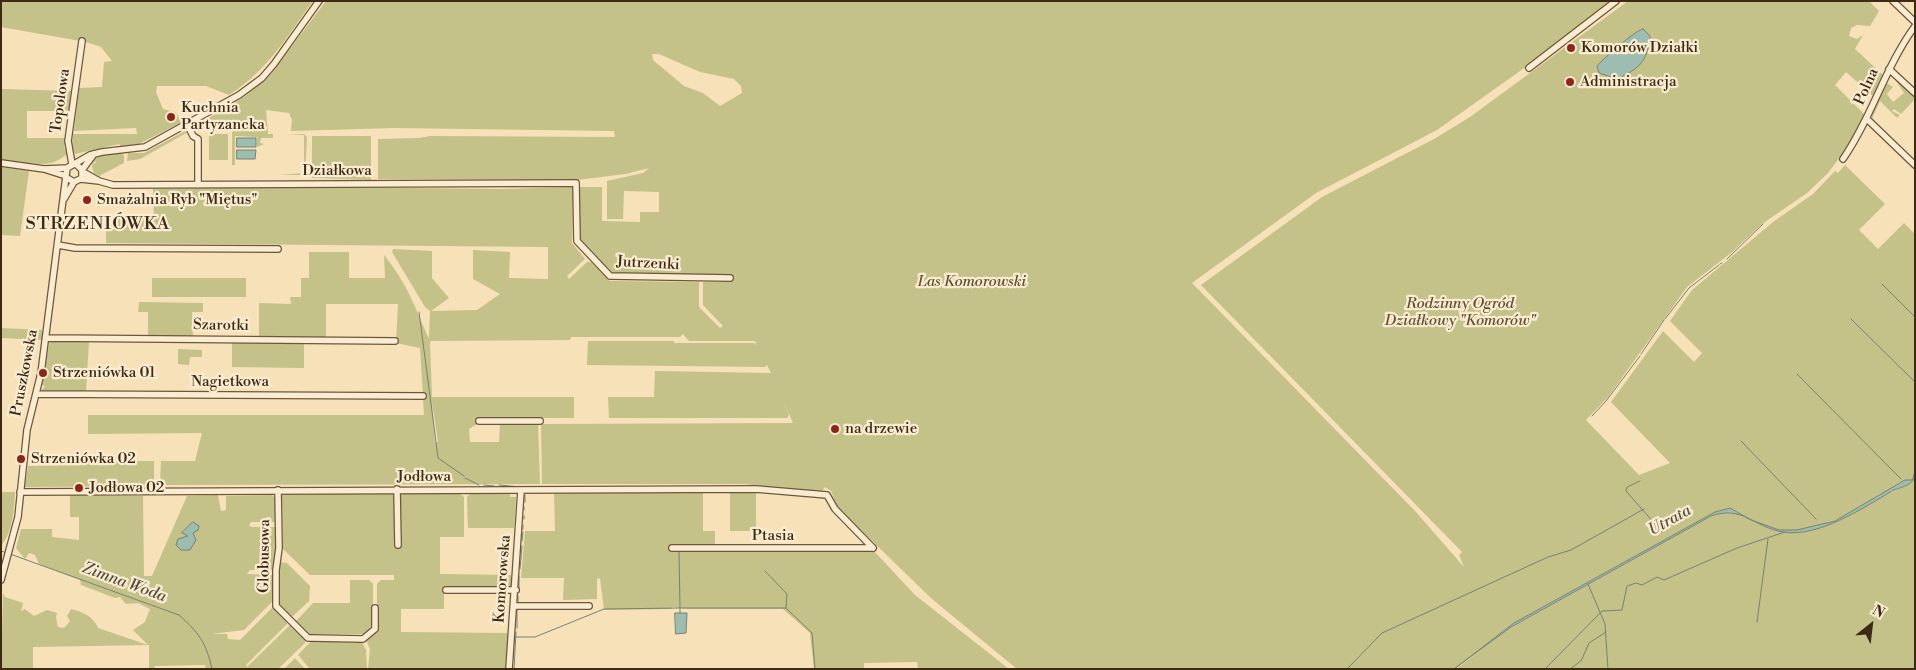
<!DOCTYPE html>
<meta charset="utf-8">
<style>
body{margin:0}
#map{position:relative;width:1916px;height:670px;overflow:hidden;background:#f7e1b8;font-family:"Libre Bodoni",serif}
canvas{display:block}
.frame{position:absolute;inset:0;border:2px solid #3d2915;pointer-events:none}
.north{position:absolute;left:1846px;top:600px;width:50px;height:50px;-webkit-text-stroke:4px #faecd1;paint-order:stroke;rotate:29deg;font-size:14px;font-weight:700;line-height:20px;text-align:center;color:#3d2915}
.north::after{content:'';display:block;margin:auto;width:18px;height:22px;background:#3d2915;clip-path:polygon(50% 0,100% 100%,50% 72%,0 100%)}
</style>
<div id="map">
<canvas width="1916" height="670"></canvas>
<div class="frame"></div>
<div class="north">N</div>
</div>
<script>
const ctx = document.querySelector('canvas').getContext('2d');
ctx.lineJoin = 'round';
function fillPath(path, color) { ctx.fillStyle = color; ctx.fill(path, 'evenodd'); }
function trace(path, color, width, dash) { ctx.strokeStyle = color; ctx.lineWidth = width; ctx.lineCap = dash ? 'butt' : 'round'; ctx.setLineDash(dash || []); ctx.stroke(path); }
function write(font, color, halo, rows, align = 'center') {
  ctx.font = font + ' "Libre Bodoni",serif'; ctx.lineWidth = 4.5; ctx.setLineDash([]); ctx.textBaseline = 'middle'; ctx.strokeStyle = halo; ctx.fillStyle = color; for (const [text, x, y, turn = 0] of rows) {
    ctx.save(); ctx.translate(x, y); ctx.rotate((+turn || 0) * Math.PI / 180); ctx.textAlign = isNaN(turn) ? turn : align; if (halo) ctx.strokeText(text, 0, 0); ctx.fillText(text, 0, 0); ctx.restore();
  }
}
const green = new Path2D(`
 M 1,1 L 313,1 C 286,38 268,70 229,95 L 206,86 L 157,86 L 156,92 L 163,109 L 175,112 L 182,122 L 139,144 L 121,146 L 119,144 L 75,154 L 72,147 L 73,134 L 137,134 L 136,128 L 74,131 L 79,88 L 102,87 L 104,62 L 112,61 L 101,47 L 86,42 L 1,27 Z
 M 326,1 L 1612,1 L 1555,46 L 1437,130 L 1316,193 L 1192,283 L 1415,511 L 1464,567 L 1459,555 L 1462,552 L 1201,285 L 1322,197 L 1434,139 L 1470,117 L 1628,1 L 1869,1 L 1879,11 L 1870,26 L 1857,25 L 1851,28 L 1849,36 L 1857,39 L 1863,35 L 1855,49 L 1883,75 L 1873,96 L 1846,72 L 1835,85 L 1865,115 L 1849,145 L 1828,173 L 1807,193 L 1762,224 L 1731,253 L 1687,287 L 1608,397 L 1586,420 L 1639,475 L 1670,463 L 1611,402 L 1663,331 L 1694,362 L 1702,353 L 1670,321 L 1692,290 L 1773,222 L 1813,194 L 1835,171 L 1838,173 L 1845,165 L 1885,204 L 1859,230 L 1878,249 L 1904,223 L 1915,234 L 1914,476 L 1912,480 L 1905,480 C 1875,501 1820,536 1782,531 C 1767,529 1742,516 1730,508 L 1715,512 L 1514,623 L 1454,669 L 1017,669 L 932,599 L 837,507 L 831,491 L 825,487 L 821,492 L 744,484 L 542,484 L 541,424 L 793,423 L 782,398 L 789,415 L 787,418 L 609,418 L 608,397 L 654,397 L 655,371 L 771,373 L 767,365 L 765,367 L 587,365 L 588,341 L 674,341 L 674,343 L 754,343 L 757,345 L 755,341 L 689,341 L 683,334 L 680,337 L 571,337 L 570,340 L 430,341 L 432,397 L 574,397 L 574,418 L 477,418 L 477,424 L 469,429 L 470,442 L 499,442 L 500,424 L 538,424 L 540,484 L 163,485 L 160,483 L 161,461 L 195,461 L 202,433 L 88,434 L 88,415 L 424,415 L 420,348 L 396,343 L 398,304 L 326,304 L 326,337 L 259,337 L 259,303 L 291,304 L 290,297 L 301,297 L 301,278 L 309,278 L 309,252 L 349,252 L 349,278 L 385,278 L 384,255 C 408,285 414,305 429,339 L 430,311 L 425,307 L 392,252 L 393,249 L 432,251 L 432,278 L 449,298 L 431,311 L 477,310 L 500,294 L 473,279 L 473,250 L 510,252 L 509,278 L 548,279 L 548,247 L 106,243 L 106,219 L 154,219 L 153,189 L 307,187 L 500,189 L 573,187 L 572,243 L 585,259 L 567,276 L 569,279 L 587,262 L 591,262 L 610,281 L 699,282 L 699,307 L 720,328 L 723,326 L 703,305 L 703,282 L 727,282 L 726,275 L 612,275 L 579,241 L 579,187 L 602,187 L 602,221 L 640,222 L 640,212 L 659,212 L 659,192 L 624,191 L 623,219 L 607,219 L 607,181 L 643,173 L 649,168 L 625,174 L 577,180 L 378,179 L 378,139 L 419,138 L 430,136 L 615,137 L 614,131 L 395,128 L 291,131 L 292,120 L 289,113 L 266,110 L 268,134 L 273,134 L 273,138 L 261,138 L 260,143 L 264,144 L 257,147 L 257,137 L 235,136 L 235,165 L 232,165 L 232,120 L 204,127 L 200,123 L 244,97 L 271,74 ZM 652,54 L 659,54 L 700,72 L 734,79 L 741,86 L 742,93 L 720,106 L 703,93 L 684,86 L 653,60 ZM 432,402 L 438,442 L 435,442 Z
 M 1894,78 L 1915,96 L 1915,99 L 1901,114 L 1894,109 L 1892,111 L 1900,115 L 1897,118 L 1880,101 L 1872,119 L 1872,114 L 1885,82 L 1893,87 L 1887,94 L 1893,102 L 1904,93 Z
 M 1,89 L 73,91 L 69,111 L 27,111 L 27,138 L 66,138 L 64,147 L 67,154 C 54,165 44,165 28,163 L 27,165 L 1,161 Z
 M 187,130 L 188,132 L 140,159 L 127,161 L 128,153 L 144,153 Z
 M 209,134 L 228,134 L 228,160 L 209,160 Z
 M 288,134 L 304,134 L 307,137 L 305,175 L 280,175 L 304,173 L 304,135 Z
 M 312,136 L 371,136 L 371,180 L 312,178 Z
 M 121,153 L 124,155 L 124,163 L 99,176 L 94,173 L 92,166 L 96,162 L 95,161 L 92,165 L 90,162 C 100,154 109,154 121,153 Z
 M 1,167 L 29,171 L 20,236 L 1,235 Z
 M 152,278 L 246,278 L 246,297 L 152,297 Z
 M 139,302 L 203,303 L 203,312 L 192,312 L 193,336 L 148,336 L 148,312 L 138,312 Z
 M 1,328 L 42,330 L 42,340 L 1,338 Z
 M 50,340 L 89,341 L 86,392 L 41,391 L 45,386 L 42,385 Z
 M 232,342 L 304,343 L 304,368 L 232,367 Z
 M 178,349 L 202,350 L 202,357 L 190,357 L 189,365 L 178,364 Z
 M 87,461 L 154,461 L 154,483 L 151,486 L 25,487 L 28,466 L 87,465 Z
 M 1915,478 L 1915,669 L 1456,669 L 1511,627 L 1711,516 C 1743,505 1756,529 1786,532 C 1824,536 1863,504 1896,490 C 1903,486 1909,486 1915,478 Z
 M 677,491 L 703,492 L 703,531 L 715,531 L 715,545 L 670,546 L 670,552 L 874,551 L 915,595 L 1009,669 L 918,669 L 917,662 L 864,663 L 864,669 L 814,669 L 810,633 L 783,609 L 689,609 L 672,607 L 672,609 L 604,610 L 600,578 L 597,579 L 597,599 L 563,600 L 564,578 L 521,578 L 525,531 L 555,531 L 554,493 Z
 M 1,492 L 15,492 C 14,509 13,532 1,546 Z
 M 730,492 L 756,492 L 756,531 L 730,531 Z
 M 372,493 L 395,494 L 395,548 L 401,547 L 400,494 L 460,494 L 464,497 L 464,537 L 440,537 L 440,574 L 511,575 L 511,587 L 444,588 L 444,609 L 401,609 L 401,632 L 508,633 L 506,669 L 368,669 L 370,649 L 366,640 L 377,630 L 377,584 L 381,580 L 394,580 L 394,575 L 310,575 L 283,549 L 282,495 Z
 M 470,494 L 510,494 L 510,497 L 516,497 L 514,528 L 468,528 L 467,497 Z
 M 70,495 L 143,496 L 144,576 L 152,576 L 187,496 L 218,495 L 221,511 L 226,510 L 226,496 L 272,495 L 276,499 L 276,522 L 251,522 L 249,525 L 251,527 L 276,527 L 276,549 L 273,570 L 250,570 L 247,574 L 273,575 L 273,601 L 244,630 L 211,634 L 227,634 L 228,639 L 240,640 L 273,607 L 288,622 L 287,624 L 246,665 L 247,667 L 290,625 L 305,640 L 305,643 L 278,669 L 206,669 L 205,665 L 155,666 L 154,669 L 149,669 L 149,645 L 33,647 L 33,669 L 1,669 L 3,593 L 5,597 L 23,603 L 21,611 L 25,609 L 34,616 L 47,610 L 57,613 L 56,618 L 58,627 L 64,628 L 70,621 L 67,616 L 71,609 C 83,612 93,616 98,628 L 148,645 L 133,630 L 145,622 L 150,609 L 138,603 L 126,604 L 120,597 L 115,598 L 81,585 L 80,580 L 39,564 L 35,555 L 29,553 L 25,559 L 16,548 L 21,529 L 52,529 L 52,537 L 79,540 L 79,517 L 70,517 Z
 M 280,562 L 287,563 L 310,586 L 309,601 L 292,617 L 279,604 Z
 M 350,580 L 369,580 L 373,584 L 373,624 L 366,634 L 309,634 L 296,621 L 313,603 L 350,603 Z
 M 312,640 L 355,643 L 355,641 L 361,640 L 366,650 L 367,669 L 310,669 L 298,655 Z
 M 295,658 L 305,669 L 284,669 Z`);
const water = new Path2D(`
 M 1643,29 L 1650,36 C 1647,62 1640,68 1617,79 L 1599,73 L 1597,66 C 1603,59 1634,31 1643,29 Z
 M 237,138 L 256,138 L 256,147 L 237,147 Z
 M 237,150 L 256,150 L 255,159 L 237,159 Z
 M 1915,472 L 1915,478 C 1909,487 1900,487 1892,491 C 1863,508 1818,538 1783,532 C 1753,527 1743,505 1711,516 L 1511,627 L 1454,669 L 1514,623 L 1715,512 L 1730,508 L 1751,520 L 1779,530 L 1797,530 L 1835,521 L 1905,480 L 1912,480 Z
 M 193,522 L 199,526 L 198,530 L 193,533 L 196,540 L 190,550 L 181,550 L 176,545 L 178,539 L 188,536 L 182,533 Z
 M 675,613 L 687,613 L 686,633 L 676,634 Z`);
const stream = new Path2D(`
 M 1727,259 L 1763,224
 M 1720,264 L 1722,263
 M 1882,284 L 1915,317
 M 419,312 L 436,442
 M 1665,319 L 1689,288 L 1719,265
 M 1851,319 L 1915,382
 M 1641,354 L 1664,320
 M 1797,374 L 1901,479
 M 1592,416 L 1606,401 L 1640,356
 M 1741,441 L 1816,519
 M 436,443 L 438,458 L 464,476
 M 465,478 L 479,485
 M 1640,481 L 1627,487 L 1626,491 L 1662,532
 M 484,485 L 494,486
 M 499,485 L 521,487
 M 525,502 L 525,495
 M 524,510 L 524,507
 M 524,519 L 524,516
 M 523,529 L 523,525
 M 522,541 L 523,532
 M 1,551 L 7,553
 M 679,551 L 680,608 L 786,608 L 812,633 L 815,669
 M 10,554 L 179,615 C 199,633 206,642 212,669
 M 520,569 L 522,546
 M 765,571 L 787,594 L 786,608
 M 1588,584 L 1605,624 L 1608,669
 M 519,592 L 519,576
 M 518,603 L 518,596
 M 1757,622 L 1768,539
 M 517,628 L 517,609
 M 516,637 L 535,637 L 604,609 L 680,608 L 680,613
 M 514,669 L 516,632
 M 1347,669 L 1382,633 L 1548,557 L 1571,550 L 1644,509
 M 1545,669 L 1602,611 L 1622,610 L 1627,586 L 1636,583 L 1642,585 L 1657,577 L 1664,580 L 1737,548 L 1785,532
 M 1570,669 L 1581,661 L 1589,643 L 1606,632`);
const minor = new Path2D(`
 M 1893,1 L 1915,22
 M 1529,68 L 1616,1
 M 1889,69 L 1915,93
 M 1867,119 L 1915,165
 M 187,124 L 193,136 L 198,139 L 198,185
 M 1843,159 C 1872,117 1885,67 1915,26
 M 1,163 L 44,169 L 67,168
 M 72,164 L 68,141 L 82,41
 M 44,169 L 66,176
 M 82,170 L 94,154
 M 83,172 L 99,181 L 113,185 L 576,183 L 577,241 L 610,276 L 730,278
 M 67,178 L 74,182 L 82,178 L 82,170 L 76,164
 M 81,179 L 99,181
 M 64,199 L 74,182
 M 58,245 L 75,248 L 278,249
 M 46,338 L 395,341
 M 36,394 L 423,396
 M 479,421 L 540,421
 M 397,489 L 398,545
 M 278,490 L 279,548 L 276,570 L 276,606 L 308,638 L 312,638 L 363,639 L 375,629 L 375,608
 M 20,492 L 756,489 L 827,495 L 835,509 L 873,548
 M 672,548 L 873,548
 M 1,580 L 18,517 L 27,430 L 41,373 L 67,168 L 90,155 L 102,152 L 145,147 L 239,95 L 262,78 L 274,64 L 319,1
 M 446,590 L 516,590
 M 515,606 L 589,606
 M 509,669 L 521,490`);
const markers = [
 [1571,48,5,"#8f2418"],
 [1570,82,5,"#8f2418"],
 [171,117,5,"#8f2418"],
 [87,200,5,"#8f2418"],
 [43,373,5,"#8f2418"],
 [835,429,5,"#8f2418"],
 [21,459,5,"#8f2418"],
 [79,488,5,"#8f2418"]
];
const poiNames = [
 ["Komorów Działki",1581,48],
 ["Administracja",1580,82],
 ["Kuchnia",181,108],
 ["Partyzancka",181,125],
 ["Smażalnia Ryb \"Miętus\"",97,200],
 ["Strzeniówka 01",53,373],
 ["na drzewie",845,429],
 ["Strzeniówka 02",31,459],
 ["Jodłowa 02",89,488]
];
const streetNames = [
 ["Polna",1867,87,-66],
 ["Topolowa",61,101,-82],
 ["Działkowa",337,171],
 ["Jutrzenki",648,264,3],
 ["Szarotki",221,326,1],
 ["Pruszkowska",25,373,-79],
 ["Nagietkowa",230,382],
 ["Jodłowa",424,477],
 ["Ptasia",773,536],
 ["Globusowa",265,556,-89],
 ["Komorowska",503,579,-86]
];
const parkNames = [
 ["Las Komorowski",972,282],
 ["Rodzinny Ogród",1460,304],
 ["Działkowy \"Komorów\"",1460,321]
];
const waterNames = [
 ["Utrata",1670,521,-29],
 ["Zimna Woda",124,583,20]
];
const quarterNames = [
 ["STRZENIÓWKA",98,225]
];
fillPath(green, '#c4c189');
fillPath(water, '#9dbdb1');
trace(water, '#778273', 1);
trace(stream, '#778273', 1);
trace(minor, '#6c573e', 8);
trace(minor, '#faecd1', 5.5);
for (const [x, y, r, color] of markers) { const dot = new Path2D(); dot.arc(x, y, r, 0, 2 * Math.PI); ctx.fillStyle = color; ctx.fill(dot); trace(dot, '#faecd1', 2); }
write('15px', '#3d2915', '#faecd1', poiNames, 'left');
write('15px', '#3d2915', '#faecd1', streetNames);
write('italic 15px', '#5f4f32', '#faecd1', parkNames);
write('italic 16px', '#554e3c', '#faecd1', waterNames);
ctx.letterSpacing = '1px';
write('18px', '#3d2915', '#faecd1', quarterNames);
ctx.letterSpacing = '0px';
</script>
